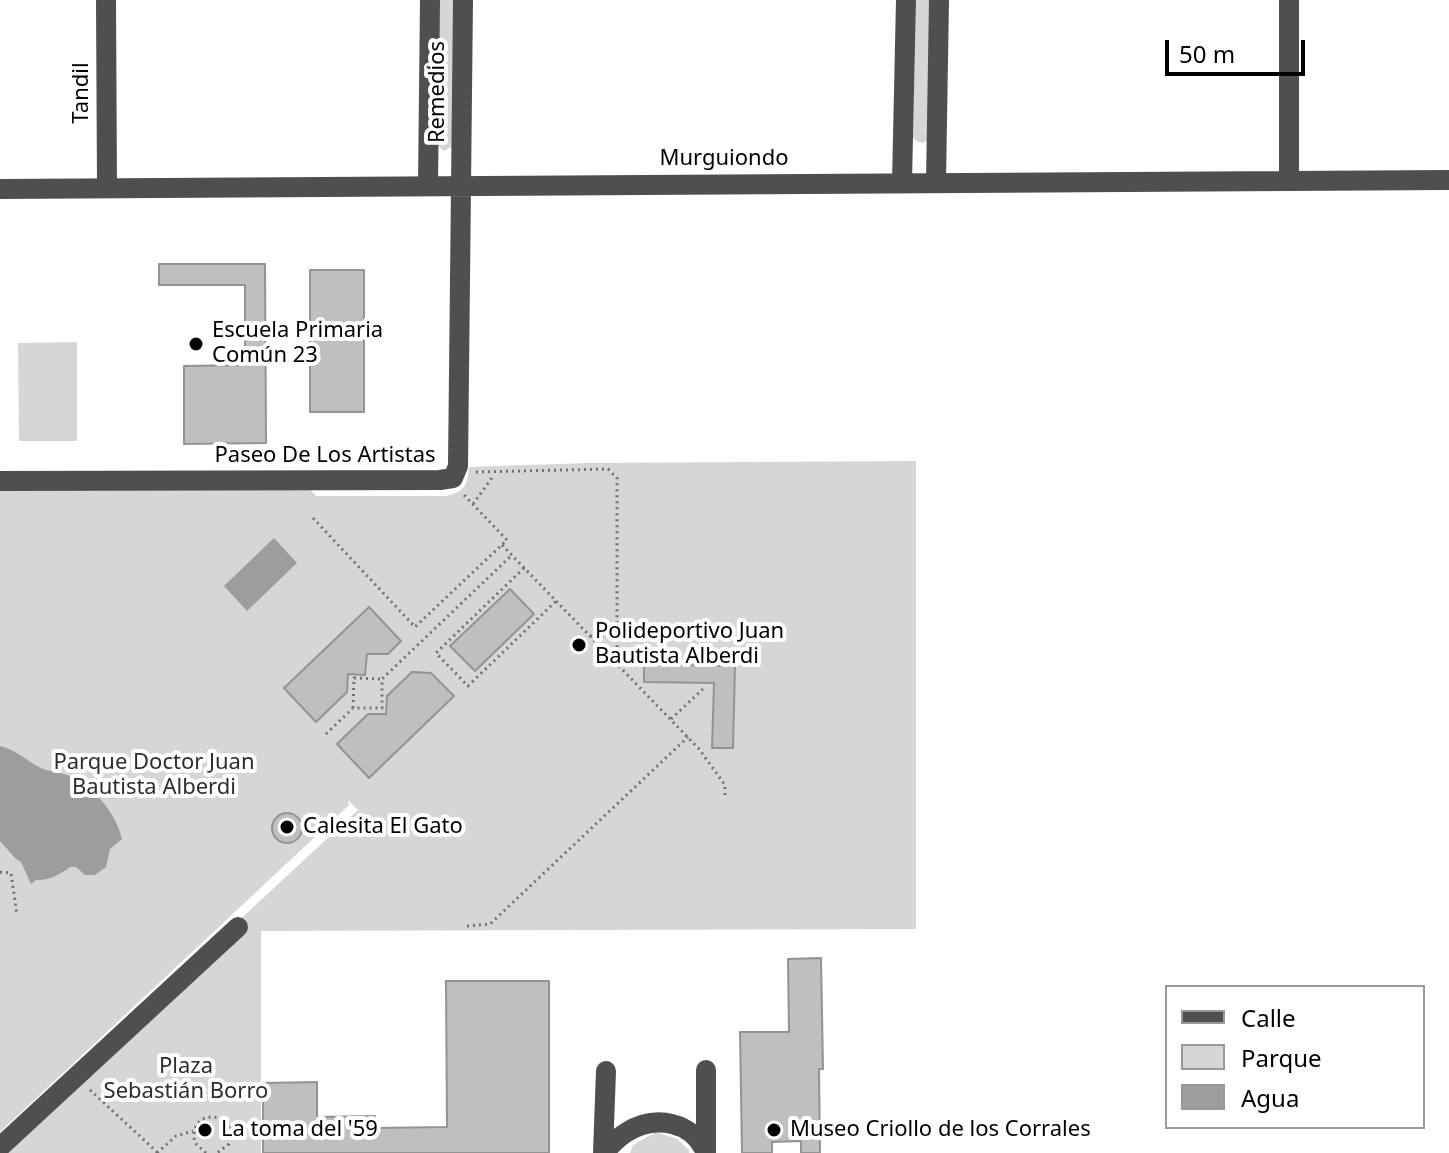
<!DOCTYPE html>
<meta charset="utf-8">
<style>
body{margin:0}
#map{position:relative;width:1449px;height:1153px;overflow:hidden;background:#fff;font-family:"Noto Sans",sans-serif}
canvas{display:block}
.legend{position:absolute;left:1165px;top:985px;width:260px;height:144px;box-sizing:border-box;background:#fff;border:2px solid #999;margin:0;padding:10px 14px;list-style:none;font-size:24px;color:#000}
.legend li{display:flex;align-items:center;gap:16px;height:40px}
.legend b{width:40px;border:2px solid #999}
.scale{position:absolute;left:1165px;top:40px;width:140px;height:36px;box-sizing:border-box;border:4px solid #000;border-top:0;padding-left:10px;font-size:24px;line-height:28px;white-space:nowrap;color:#000;-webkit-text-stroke:6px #fff;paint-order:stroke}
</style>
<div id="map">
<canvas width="1449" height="1153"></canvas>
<ul class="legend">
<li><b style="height:10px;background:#4f4f4f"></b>Calle</li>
<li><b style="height:22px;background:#d6d6d6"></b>Parque</li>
<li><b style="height:22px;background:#9d9d9d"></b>Agua</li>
</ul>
<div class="scale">50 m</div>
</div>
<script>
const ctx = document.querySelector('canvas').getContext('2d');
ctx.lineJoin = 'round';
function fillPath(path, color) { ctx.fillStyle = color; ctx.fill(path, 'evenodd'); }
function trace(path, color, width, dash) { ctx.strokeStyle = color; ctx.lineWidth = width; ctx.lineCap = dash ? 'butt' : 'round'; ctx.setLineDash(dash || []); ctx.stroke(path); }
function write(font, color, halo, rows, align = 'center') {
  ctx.font = font + ' "Noto Sans",sans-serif'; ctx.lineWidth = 8; ctx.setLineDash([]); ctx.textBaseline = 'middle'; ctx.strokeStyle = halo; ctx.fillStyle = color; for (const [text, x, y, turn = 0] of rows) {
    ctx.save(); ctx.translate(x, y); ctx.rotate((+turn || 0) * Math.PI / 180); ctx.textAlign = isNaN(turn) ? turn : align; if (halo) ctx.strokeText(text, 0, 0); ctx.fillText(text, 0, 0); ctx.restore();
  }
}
const green = new Path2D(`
 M 437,0 L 454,0 L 453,146 L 444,151 L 438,146 Z
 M 916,0 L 931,0 L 929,138 L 924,143 L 918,142 L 913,138 Z
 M 77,342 L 77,441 L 19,441 L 18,343 Z
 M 916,461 L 916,929 L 261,931 L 261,1153 L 2,1153 L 235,924 L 358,810 L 348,800 L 349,805 L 0,1132 L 0,488 L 310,489 L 316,496 L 446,496 C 465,491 467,487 469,467 L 587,463 Z
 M 656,1132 L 677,1139 L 689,1150 L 689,1153 L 630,1153 L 633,1145 Z`);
const water = new Path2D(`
 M 274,538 L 297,563 L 247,611 L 224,586 Z
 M 0,746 C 14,749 26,760 39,767 C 49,772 60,772 70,776 C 94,787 116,813 122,839 L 110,849 L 106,867 L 95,875 L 85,875 L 76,867 L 70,867 C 61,874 48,881 36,880 L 31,884 L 21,862 L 15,858 L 0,841 Z`);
const building = new Path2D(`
 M 159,264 L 265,264 L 266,443 L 184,444 L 184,366 L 245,365 L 245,285 L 159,285 Z
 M 310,270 L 364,270 L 364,412 L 310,412 Z
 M 510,589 L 534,614 L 475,671 L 450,646 Z
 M 369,607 L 401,641 L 388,654 L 367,654 L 365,675 L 348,674 L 347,692 L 316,722 L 284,688 Z
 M 644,664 L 735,666 L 733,748 L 712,748 L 714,683 L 644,682 Z
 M 412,672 L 431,673 L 454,696 L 369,778 L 337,744 L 368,714 L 386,714 L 387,696 Z
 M272 828a15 15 0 1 1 30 0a15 15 0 1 1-30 0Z
 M 821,958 L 823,1069 L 819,1069 L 820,1153 L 801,1153 L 801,1141 L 772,1142 L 772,1153 L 742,1153 L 740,1032 L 789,1032 L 788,959 Z
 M 446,981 L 549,981 L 549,1153 L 263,1153 L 263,1083 L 317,1082 L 317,1117 L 375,1116 L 375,1128 L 447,1127 Z`);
const path = new Path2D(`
 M 476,472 L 608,469 L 617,478 L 617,663
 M 473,504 L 491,479 L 491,474
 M 313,518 L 415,627 L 507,540 L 463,494
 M 502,545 L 699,749 L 725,785 L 725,799
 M 524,568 L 436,653 L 468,686 L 556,601
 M 590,636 L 617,635
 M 353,708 L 354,678 L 381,679
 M 671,719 L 703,689
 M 326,734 L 353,708 L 382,708 L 382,679 L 512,555
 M 0,872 L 11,873 L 17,915
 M 467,926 L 490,924 L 688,737
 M 90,1090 L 158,1153
 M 157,1153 L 176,1136 L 193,1131
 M 206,1153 L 195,1143 C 190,1123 205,1111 224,1120 L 231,1131 L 229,1144 L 217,1153`);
const minor = new Path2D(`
 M 106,0 L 107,186
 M 1289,0 L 1289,180
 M 902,182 L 906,0
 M 936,182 L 939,0
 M 428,185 L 430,0
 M 0,189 L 1449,180
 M 0,481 L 440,480 L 453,478 L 458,466 L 463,0
 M 706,1070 L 706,1153
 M 0,1147 L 238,927
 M 603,1153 L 606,1071
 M 604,1153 C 611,1145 618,1137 627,1132 C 656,1114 693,1122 706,1153`);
const markers = [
 [196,344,8,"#000"],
 [579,645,8,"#000"],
 [287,827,8,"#000"],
 [205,1130,8,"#000"],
 [774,1130,8,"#000"]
];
const streetNames = [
 ["Remedios",438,92,-90],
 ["Tandil",82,93,-90],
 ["Murguiondo",724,159],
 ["Paseo De Los Artistas",325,456]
];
const poiNames = [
 ["Escuela Primaria",212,331],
 ["Común 23",212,356],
 ["Polideportivo Juan",595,632],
 ["Bautista Alberdi",595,657],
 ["Calesita El Gato",303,827],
 ["La toma del '59",221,1130],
 ["Museo Criollo de los Corrales",790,1130]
];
const parkNames = [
 ["Parque Doctor Juan",154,763],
 ["Bautista Alberdi",154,788],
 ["Plaza",186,1067],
 ["Sebastián Borro",186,1092]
];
fillPath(green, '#d6d6d6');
fillPath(water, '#9d9d9d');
fillPath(building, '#bfbfbf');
trace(building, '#939393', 2);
trace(path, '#717171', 3, [2, 4]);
trace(minor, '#4f4f4f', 20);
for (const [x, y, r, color] of markers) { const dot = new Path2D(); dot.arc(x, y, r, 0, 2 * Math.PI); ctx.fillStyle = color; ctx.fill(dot); trace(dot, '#fff', 3); }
write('22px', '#000', '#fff', streetNames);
write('22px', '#000', '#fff', poiNames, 'left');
write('22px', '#2d2d2d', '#fff', parkNames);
</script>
